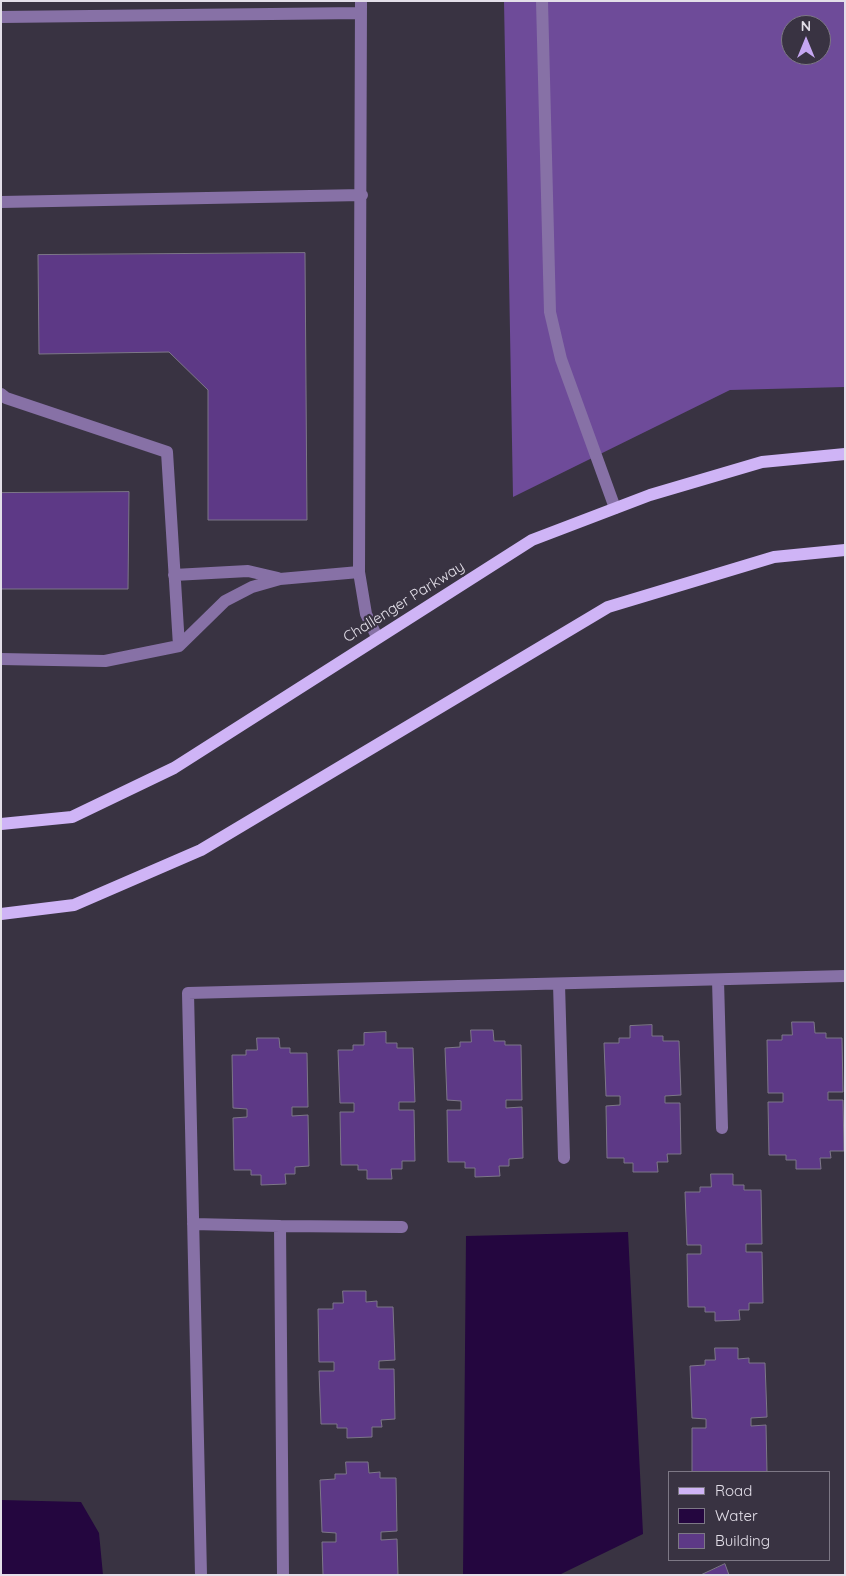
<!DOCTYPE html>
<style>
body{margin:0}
#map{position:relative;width:846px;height:1576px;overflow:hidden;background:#393342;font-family:Quicksand,sans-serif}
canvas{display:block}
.frame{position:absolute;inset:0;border:2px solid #e3dfe9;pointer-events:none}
.legend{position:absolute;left:668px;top:1471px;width:162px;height:90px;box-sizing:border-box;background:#393342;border:1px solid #7d7885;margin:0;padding:6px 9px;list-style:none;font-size:15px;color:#e3dfe9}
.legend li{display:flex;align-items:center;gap:10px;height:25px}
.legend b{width:25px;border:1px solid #7d7885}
.north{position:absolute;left:781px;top:15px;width:50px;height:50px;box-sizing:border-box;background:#393342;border:1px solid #7d7885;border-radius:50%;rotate:0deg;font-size:14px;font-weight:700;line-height:20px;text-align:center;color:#e3dfe9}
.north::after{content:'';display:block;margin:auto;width:18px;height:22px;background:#c5a7f1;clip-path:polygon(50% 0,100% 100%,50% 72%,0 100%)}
</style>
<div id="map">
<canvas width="846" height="1576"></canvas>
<div class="frame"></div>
<ul class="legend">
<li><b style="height:6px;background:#cfb4f6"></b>Road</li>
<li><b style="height:14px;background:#24063f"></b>Water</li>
<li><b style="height:14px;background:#5d3986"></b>Building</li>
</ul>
<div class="north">N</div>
</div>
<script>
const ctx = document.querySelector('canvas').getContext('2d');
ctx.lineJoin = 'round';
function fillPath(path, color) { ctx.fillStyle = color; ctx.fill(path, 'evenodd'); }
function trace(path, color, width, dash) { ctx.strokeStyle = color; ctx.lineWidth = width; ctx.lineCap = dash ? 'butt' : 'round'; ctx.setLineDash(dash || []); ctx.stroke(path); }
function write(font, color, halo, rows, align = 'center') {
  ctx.font = font + ' Quicksand,sans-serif'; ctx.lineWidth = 4.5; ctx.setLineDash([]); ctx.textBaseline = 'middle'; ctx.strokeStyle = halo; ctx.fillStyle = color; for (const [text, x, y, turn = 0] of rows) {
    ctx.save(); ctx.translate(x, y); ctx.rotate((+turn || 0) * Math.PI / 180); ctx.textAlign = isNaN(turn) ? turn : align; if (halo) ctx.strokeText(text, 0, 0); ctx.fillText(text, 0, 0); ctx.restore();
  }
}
const forest = new Path2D(`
 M 504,1 L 845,1 L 845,387 L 730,390 L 513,497 ZM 791,25 L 821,25 L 821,55 L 791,55 Z`);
const water = new Path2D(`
 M 628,1232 L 643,1534 L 559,1575 L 463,1575 L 466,1236 Z
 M 1,1500 L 81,1502 L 99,1533 L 103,1575 L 1,1575 Z`);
const building = new Path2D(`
 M 305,253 L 307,520 L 208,520 L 208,390 L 169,352 L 39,354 L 38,255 Z
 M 129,492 L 128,589 L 1,589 L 1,493 Z
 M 792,1022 L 814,1022 L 815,1033 L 826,1033 L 826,1038 L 842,1038 L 843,1092 L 828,1092 L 828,1100 L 843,1100 L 844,1151 L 830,1151 L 831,1158 L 820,1158 L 821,1169 L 796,1169 L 796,1160 L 786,1160 L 786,1155 L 769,1155 L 768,1102 L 783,1102 L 783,1093 L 768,1093 L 767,1040 L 782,1040 L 782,1035 L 792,1035 Z
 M 652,1025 L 652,1036 L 663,1036 L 663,1041 L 679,1041 L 681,1095 L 665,1096 L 665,1103 L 680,1103 L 681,1154 L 667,1154 L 668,1162 L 657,1162 L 658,1172 L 633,1172 L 633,1163 L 624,1163 L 624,1158 L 607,1158 L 606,1106 L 620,1105 L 620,1096 L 606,1096 L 604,1043 L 619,1043 L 619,1038 L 630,1038 L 630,1026 Z
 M 471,1030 L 493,1030 L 494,1041 L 505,1041 L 505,1045 L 521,1045 L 522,1100 L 506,1100 L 506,1108 L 522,1107 L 523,1158 L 509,1159 L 509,1166 L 499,1166 L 500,1176 L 475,1177 L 475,1168 L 465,1168 L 465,1162 L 448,1162 L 447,1110 L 461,1110 L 461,1101 L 447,1100 L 445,1048 L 460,1047 L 460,1042 L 471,1042 Z
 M 386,1032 L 386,1043 L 397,1043 L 397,1048 L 413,1048 L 415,1102 L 399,1102 L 399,1110 L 414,1110 L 415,1161 L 402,1161 L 402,1169 L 391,1169 L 392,1179 L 367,1179 L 367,1170 L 358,1170 L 358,1165 L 341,1165 L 340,1112 L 354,1112 L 354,1103 L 340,1103 L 338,1050 L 353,1050 L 353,1045 L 364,1045 L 364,1033 Z
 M 257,1038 L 279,1038 L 280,1048 L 290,1048 L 290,1053 L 307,1053 L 308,1107 L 292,1107 L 292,1116 L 308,1115 L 309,1166 L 295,1167 L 295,1174 L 285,1174 L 286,1184 L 261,1185 L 261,1175 L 251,1175 L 251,1170 L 234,1170 L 233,1118 L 247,1117 L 247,1109 L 233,1108 L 232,1055 L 246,1055 L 246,1050 L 257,1050 Z
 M 711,1174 L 733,1174 L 733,1185 L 744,1185 L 744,1190 L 761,1190 L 762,1244 L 746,1244 L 746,1252 L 762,1252 L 763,1303 L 749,1303 L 749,1310 L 739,1310 L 740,1320 L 715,1321 L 715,1312 L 705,1312 L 705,1307 L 688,1307 L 687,1254 L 701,1254 L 701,1245 L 687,1245 L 685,1192 L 700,1192 L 700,1187 L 711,1187 Z
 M 343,1291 L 366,1291 L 366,1302 L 377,1301 L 377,1307 L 393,1307 L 395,1360 L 379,1361 L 379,1369 L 394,1369 L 395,1419 L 381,1420 L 382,1427 L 372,1427 L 372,1437 L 347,1438 L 347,1428 L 337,1428 L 337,1424 L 321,1424 L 319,1371 L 334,1371 L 334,1362 L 319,1362 L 318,1309 L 333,1309 L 333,1303 L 343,1303 Z
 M 715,1348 L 738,1348 L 738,1359 L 749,1358 L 749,1363 L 765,1363 L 767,1417 L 751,1418 L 751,1426 L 766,1425 L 767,1472 L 692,1472 L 692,1428 L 706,1428 L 706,1419 L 692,1418 L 690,1366 L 705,1365 L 705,1360 L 715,1360 Z
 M 346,1462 L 368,1462 L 369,1473 L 380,1472 L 380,1478 L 396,1478 L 397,1531 L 381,1532 L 381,1540 L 397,1539 L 398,1575 L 323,1575 L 322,1542 L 336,1542 L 336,1533 L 322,1532 L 320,1480 L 335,1479 L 335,1474 L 346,1474 Z
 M 725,1564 L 729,1575 L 701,1575 Z`);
const minor = new Path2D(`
 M 361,1 L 359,572 L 366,614 L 377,637
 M 542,1 L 550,312 L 561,359 L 615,508
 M 1,17 L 361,13
 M 1,202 L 362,195
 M 1,394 L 6,398 L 167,452 L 179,646
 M 174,575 L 248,571 L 278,578
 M 1,659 L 105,661 L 179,646 L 225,601 L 252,587 L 280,579 L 359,572
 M 718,980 L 722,1128
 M 559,984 L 564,1158
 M 193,1224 L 280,1226 L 283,1575
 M 280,1226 L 402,1227
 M 201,1575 L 188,993 L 845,976`);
const major = new Path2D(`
 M 1,824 L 72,817 L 174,768 L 532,540 L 650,495 L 762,462 L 845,454
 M 1,914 L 74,905 L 201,850 L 608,607 L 774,557 L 845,550`);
const streetNames = [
 ["Challenger Parkway",404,602,-32]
];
fillPath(forest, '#6e4b99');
fillPath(water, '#24063f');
fillPath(building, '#5d3986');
trace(building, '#7d7788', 1);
trace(minor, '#8771a6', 12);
trace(major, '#cfb4f6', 12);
write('15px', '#e3dfe9', '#393342', streetNames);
</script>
